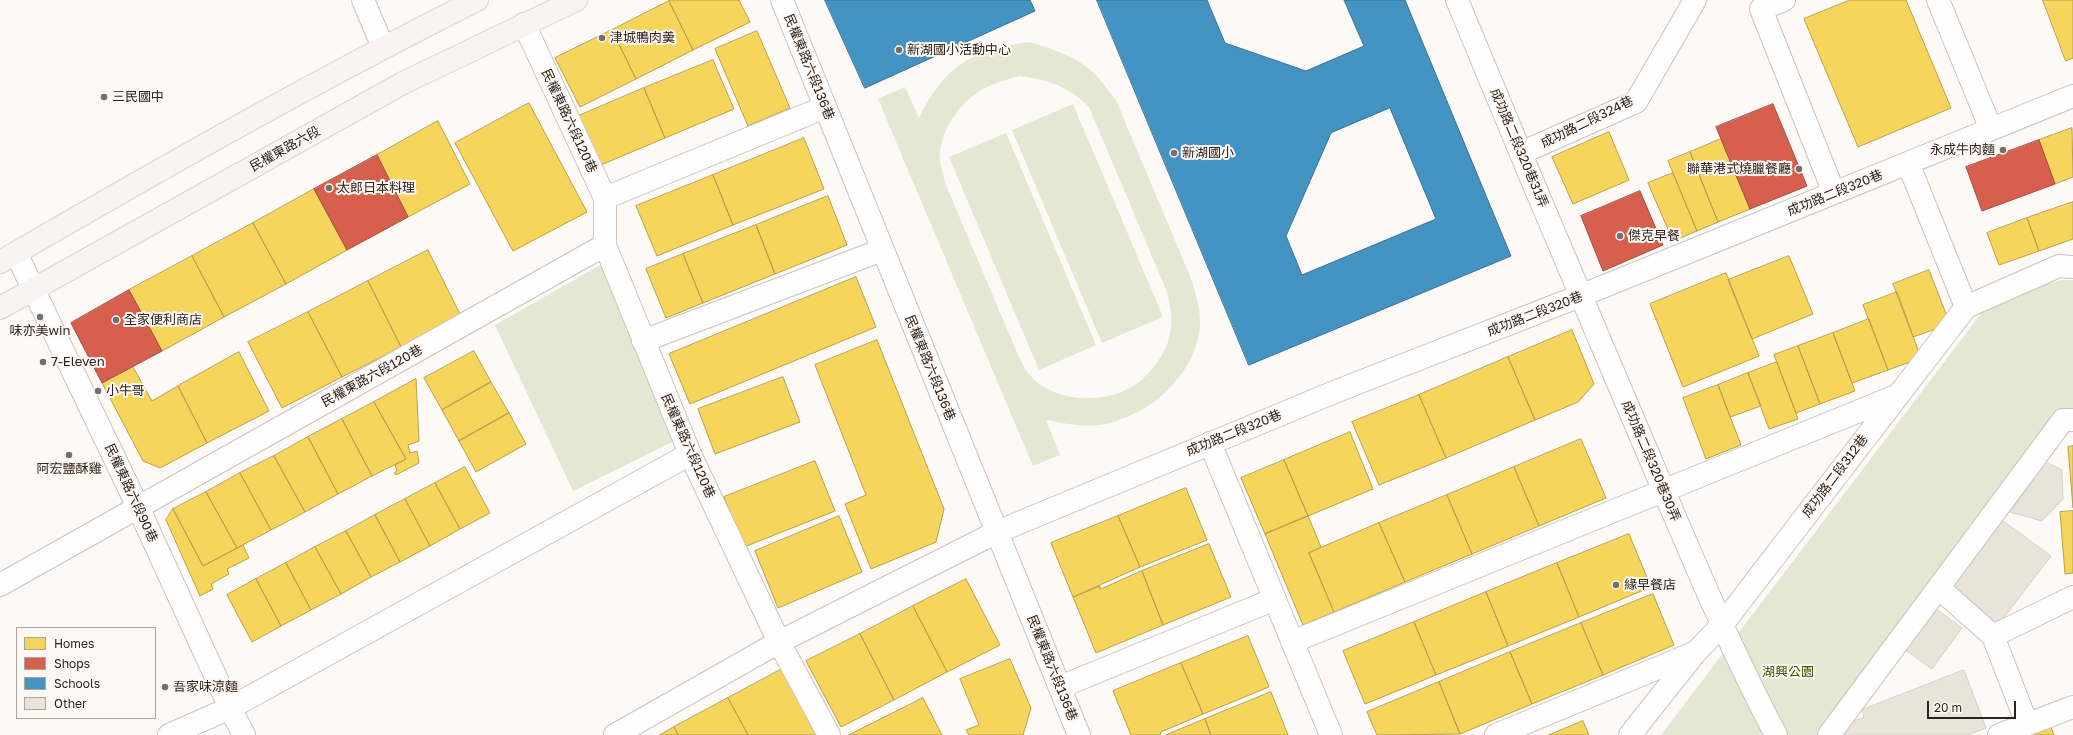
<!DOCTYPE html>
<meta charset="utf-8">
<style>
body{margin:0}
#map{position:relative;width:2073px;height:735px;overflow:hidden;background:#fcf9f6;font-family:"Golos Text",sans-serif}
canvas{display:block}
.legend{position:absolute;left:16px;top:627px;width:140px;height:92px;box-sizing:border-box;background:#fef8f4;border:1px solid #aba39e;margin:0;padding:5px 7px;list-style:none;font-size:12px;color:#2e231c}
.legend li{display:flex;align-items:center;gap:8px;height:20px}
.legend b{width:20px;border:1px solid #aba39e}
.scale{position:absolute;left:1927px;top:701px;width:89px;height:18px;box-sizing:border-box;border:2px solid #2e231c;border-top:0;padding-left:5px;font-size:12px;line-height:14px;white-space:nowrap;color:#2e231c;-webkit-text-stroke:3px #fef8f4;paint-order:stroke}
</style>
<div id="map">
<canvas width="2073" height="735"></canvas>
<ul class="legend">
<li><b style="height:11px;background:#f6d55c"></b>Homes</li>
<li><b style="height:11px;background:#d6604d"></b>Shops</li>
<li><b style="height:11px;background:#4393c3"></b>Schools</li>
<li><b style="height:11px;background:#e9e4d9"></b>Other</li>
</ul>
<div class="scale">20 m</div>
</div>
<script>
const ctx = document.querySelector('canvas').getContext('2d');
ctx.lineJoin = 'round';
function fillPath(path, color) { ctx.fillStyle = color; ctx.fill(path, 'evenodd'); }
function trace(path, color, width, dash) { ctx.strokeStyle = color; ctx.lineWidth = width; ctx.lineCap = dash ? 'butt' : 'round'; ctx.setLineDash(dash || []); ctx.stroke(path); }
function write(font, color, halo, rows, align = 'center') {
  ctx.font = font + ' "Golos Text","Noto Sans TC",sans-serif'; ctx.lineWidth = 4; ctx.setLineDash([]); ctx.textBaseline = 'middle'; ctx.strokeStyle = halo; ctx.fillStyle = color; for (const [text, x, y, turn = 0] of rows) {
    ctx.save(); ctx.translate(x, y); ctx.rotate((+turn || 0) * Math.PI / 180); ctx.textAlign = isNaN(turn) ? turn : align; if (halo) ctx.strokeText(text, 0, 0); ctx.fillText(text, 0, 0); ctx.restore();
  }
}
const green = new Path2D(`
 M 1030,42 C 1052,49 1080,58 1096,75 C 1103,83 1109,92 1116,100 L 1192,281 C 1196,295 1201,311 1200,326 C 1196,368 1162,404 1124,418 C 1118,420 1113,423 1107,424 C 1084,428 1068,424 1046,420 L 1060,455 L 1033,466 L 878,99 L 905,87 L 919,118 C 946,65 971,50 1030,42 ZM 1020,76 C 1048,80 1069,86 1089,107 L 1167,292 C 1172,310 1174,332 1165,349 C 1160,360 1149,374 1139,382 C 1107,406 1054,404 1028,373 C 1024,369 1022,362 1019,357 L 945,183 C 944,176 941,168 940,161 C 938,137 956,106 977,93 C 990,84 1005,80 1020,76 Z
 M 1073,104 L 1163,317 L 1102,343 L 1012,130 Z
 M 1006,133 L 1096,345 L 1039,370 L 949,157 Z
 M 602,264 L 674,441 L 573,491 L 495,325 Z
 M 2062,280 L 2073,280 L 2073,409 L 2060,409 L 1819,735 L 1661,735 L 1992,299 Z`);
const homes = new Path2D(`
 M 672,0 L 739,0 L 750,22 L 693,50 L 669,1 Z
 M 1850,0 L 1906,0 L 1951,108 L 1858,147 L 1804,19 Z
 M 2043,0 L 2073,0 L 2073,58 L 2066,61 Z
 M 669,1 L 693,50 L 636,79 L 612,30 Z
 M 612,30 L 636,79 L 580,107 L 555,58 Z
 M 757,31 L 790,108 L 748,126 L 715,49 Z
 M 713,60 L 734,109 L 665,138 L 644,88 Z
 M 644,88 L 665,138 L 596,167 L 576,117 Z
 M 529,103 L 587,212 L 513,251 L 455,143 Z
 M 438,121 L 470,184 L 408,217 L 377,155 Z
 M 2072,128 L 2073,177 L 2055,184 L 2039,140 Z
 M 1609,132 L 1629,180 L 1573,204 L 1552,157 Z
 M 804,138 L 824,189 L 733,225 L 713,175 Z
 M 1721,139 L 1750,209 L 1718,222 L 1690,152 Z
 M 1690,152 L 1718,222 L 1697,231 L 1668,161 Z
 M 1673,173 L 1697,231 L 1673,241 L 1648,183 Z
 M 713,175 L 733,225 L 657,256 L 636,206 Z
 M 314,189 L 347,250 L 286,284 L 253,223 Z
 M 828,196 L 847,245 L 775,274 L 756,225 Z
 M 2073,202 L 2073,239 L 2039,251 L 2027,218 Z
 M 2027,218 L 2039,251 L 1999,265 L 1987,233 Z
 M 253,223 L 286,284 L 224,317 L 192,256 Z
 M 756,225 L 775,274 L 703,303 L 683,254 Z
 M 428,250 L 461,316 L 401,347 L 368,281 Z
 M 683,254 L 703,303 L 666,318 L 646,269 Z
 M 192,256 L 224,317 L 162,351 L 129,290 Z
 M 1789,256 L 1813,314 L 1752,339 L 1728,280 Z
 M 1929,270 L 1950,324 L 1913,337 L 1893,284 Z
 M 1726,273 L 1759,356 L 1683,387 L 1650,304 Z
 M 856,277 L 876,327 L 690,404 L 669,354 Z
 M 368,281 L 401,347 L 342,377 L 308,312 Z
 M 1897,292 L 1921,358 L 1888,370 L 1863,305 Z
 M 308,312 L 342,377 L 282,408 L 248,342 Z
 M 1869,319 L 1888,370 L 1852,383 L 1833,333 Z
 M 1572,330 L 1594,384 L 1578,402 L 1535,420 L 1508,357 Z
 M 1833,333 L 1855,391 L 1820,404 L 1798,346 Z
 M 877,340 L 944,509 L 936,542 L 871,569 L 845,504 L 866,495 L 815,365 Z
 M 1798,346 L 1820,404 L 1796,413 L 1774,355 Z
 M 474,351 L 491,382 L 442,410 L 424,378 Z
 M 239,352 L 269,411 L 207,443 L 178,386 Z
 M 1508,357 L 1535,420 L 1446,458 L 1419,395 Z
 M 1777,362 L 1798,419 L 1769,429 L 1748,373 Z
 M 133,367 L 152,401 L 178,386 L 207,443 L 160,468 L 143,461 L 102,383 Z
 M 1748,373 L 1761,406 L 1730,417 L 1718,385 Z
 M 783,377 L 800,422 L 715,454 L 698,409 Z
 M 416,379 L 419,441 L 408,445 L 410,453 L 417,451 L 419,463 L 396,475 L 394,473 L 397,471 L 395,465 L 406,459 L 374,402 Z
 M 491,382 L 509,413 L 459,441 L 442,410 Z
 M 1718,385 L 1741,445 L 1706,459 L 1683,398 Z
 M 1419,395 L 1446,458 L 1379,485 L 1352,422 Z
 M 374,402 L 406,459 L 372,476 L 342,419 Z
 M 509,413 L 526,444 L 476,472 L 459,441 Z
 M 342,419 L 372,476 L 338,494 L 308,437 Z
 M 1350,432 L 1373,489 L 1308,516 L 1284,460 Z
 M 308,437 L 338,494 L 305,512 L 274,456 Z
 M 1581,439 L 1606,498 L 1539,526 L 1514,467 Z
 M 2073,446 L 2073,508 L 2068,447 Z
 M 274,456 L 305,512 L 271,530 L 240,473 Z
 M 1284,460 L 1308,516 L 1265,534 L 1241,478 Z
 M 815,461 L 835,511 L 744,547 L 724,497 Z
 M 465,467 L 490,513 L 460,529 L 435,483 Z
 M 1514,467 L 1539,526 L 1472,554 L 1447,495 Z
 M 240,473 L 271,530 L 237,548 L 206,492 Z
 M 435,483 L 460,529 L 430,546 L 405,499 Z
 M 1186,488 L 1207,540 L 1140,567 L 1118,516 Z
 M 206,492 L 237,548 L 203,566 L 173,509 Z
 M 1447,495 L 1472,554 L 1405,582 L 1379,523 Z
 M 405,499 L 430,546 L 400,562 L 375,515 Z
 M 173,509 L 203,566 L 243,545 L 249,558 L 227,569 L 229,574 L 211,584 L 213,589 L 200,596 L 166,520 Z
 M 2073,511 L 2073,573 L 2065,574 L 2060,512 Z
 M 375,515 L 400,562 L 371,577 L 346,531 Z
 M 839,516 L 862,572 L 778,608 L 755,551 Z
 M 1118,516 L 1140,567 L 1073,597 L 1051,543 Z
 M 1308,516 L 1321,547 L 1309,553 L 1334,612 L 1303,625 L 1265,534 Z
 M 1379,523 L 1405,582 L 1334,612 L 1309,553 Z
 M 346,531 L 371,577 L 341,594 L 315,547 Z
 M 1629,534 L 1651,587 L 1579,617 L 1557,563 Z
 M 1209,544 L 1231,597 L 1163,625 L 1142,571 Z
 M 315,547 L 341,594 L 311,610 L 286,563 Z
 M 286,563 L 311,610 L 281,626 L 256,579 Z
 M 1557,563 L 1579,617 L 1508,646 L 1486,592 Z
 M 1142,571 L 1163,625 L 1096,653 L 1073,597 L 1100,586 L 1100,589 Z
 M 256,579 L 281,626 L 252,642 L 227,595 Z
 M 966,579 L 1000,645 L 947,672 L 913,606 Z
 M 1486,592 L 1508,646 L 1436,675 L 1414,622 Z
 M 1653,594 L 1674,645 L 1603,675 L 1581,623 Z
 M 913,606 L 947,672 L 894,700 L 860,634 Z
 M 1414,622 L 1436,675 L 1365,704 L 1343,651 Z
 M 1581,623 L 1603,675 L 1532,704 L 1510,652 Z
 M 860,634 L 894,700 L 841,727 L 806,661 Z
 M 1248,636 L 1269,687 L 1203,714 L 1181,663 Z
 M 1510,652 L 1532,704 L 1460,734 L 1439,682 Z
 M 1010,659 L 1031,708 L 1023,735 L 969,735 L 966,730 L 979,725 L 960,679 Z
 M 1181,663 L 1203,714 L 1161,732 L 1160,735 L 1131,735 L 1113,691 Z
 M 782,669 L 818,735 L 748,735 L 728,698 Z
 M 1439,682 L 1460,734 L 1377,735 L 1367,712 Z
 M 1271,692 L 1288,735 L 1211,735 L 1205,719 Z
 M 728,698 L 748,735 L 678,735 L 674,727 Z
 M 923,698 L 942,735 L 849,735 Z
 M 1205,719 L 1211,735 L 1166,735 Z
 M 1583,721 L 1589,735 L 1549,735 Z
 M 674,727 L 678,735 L 660,735 Z
 M 2051,727 L 2054,735 L 2031,735 Z`);
const shops = new Path2D(`
 M 1773,104 L 1807,186 L 1750,209 L 1716,127 Z
 M 2039,140 L 2055,184 L 1982,211 L 1966,167 Z
 M 377,155 L 408,217 L 347,250 L 314,189 Z
 M 1640,191 L 1663,245 L 1603,271 L 1581,216 Z
 M 129,290 L 162,351 L 102,383 L 71,323 Z`);
const schools = new Path2D(`
 M 825,0 L 1030,0 L 1035,11 L 865,88 Z
 M 1097,0 L 1207,0 L 1225,43 L 1306,71 L 1364,46 L 1344,0 L 1405,0 L 1511,256 L 1249,365 ZM 1390,108 L 1436,219 L 1302,275 L 1286,236 L 1331,133 Z`);
const building = new Path2D(`
 M 2048,463 L 2062,470 L 2063,499 L 2042,521 L 2010,512 Z
 M 2002,520 L 2051,556 L 1996,628 L 1947,592 Z
 M 1935,608 L 1962,628 L 1932,669 L 1904,649 Z
 M 1964,670 L 1986,728 L 1968,735 L 1844,735 L 1841,726 L 1864,717 L 1862,710 Z`);
const minor = new Path2D(`
 M 363,0 L 383,47
 M 782,0 L 1079,735
 M 1457,0 C 1519,150 1582,300 1646,449 C 1687,545 1727,642 1776,735
 M 1784,0 L 1761,9 L 1834,193
 M 1938,0 L 1991,129
 M 1521,153 L 1636,102 L 1695,0
 M 1908,163 L 1966,307
 M 605,198 L 825,107
 M 605,245 L 690,454 L 779,642 L 829,735
 M 16,253 L 138,507 L 230,708 L 244,735
 M 643,341 L 882,250
 M 1210,443 L 1331,735
 M 0,585 L 605,245 L 605,198 L 524,24
 M 1939,588 L 1993,636 L 2073,597
 M 1993,636 L 2027,724
 M 1292,642 L 1896,396
 M 1060,687 L 1275,599
 M 169,735 L 230,708 L 690,454
 M 615,735 L 779,642 L 997,532 L 1337,391 L 1580,296 L 2073,96
 M 1496,735 L 1694,653
 M 1630,735 L 1695,653 L 1722,625 L 1966,307 L 2059,266 L 2073,267
 M 1829,735 L 2063,420 L 2073,420
 M 1999,735 L 2073,707`);
const major = new Path2D(`
 M 0,262 C 157,171 315,81 477,0
 M 0,308 L 403,83 L 576,0`);
const markers = [
 [602,38,4,"#766e68"],
 [899,50,4,"#766e68"],
 [104,97,4,"#766e68"],
 [2003,150,4,"#766e68"],
 [1174,153,4,"#766e68"],
 [1799,169,4,"#766e68"],
 [329,188,4,"#766e68"],
 [1620,236,4,"#766e68"],
 [40,317,4,"#766e68"],
 [116,320,4,"#766e68"],
 [43,362,4,"#766e68"],
 [98,391,4,"#766e68"],
 [69,455,4,"#766e68"],
 [1616,585,4,"#766e68"],
 [165,687,4,"#766e68"]
];
const poiNames = [
 ["津城鴨肉羮",610,38],
 ["新湖國小活動中心",907,50],
 ["三民國中",112,97],
 ["永成牛肉麵",1995,150,"right"],
 ["新湖國小",1182,153],
 ["聯華港式燒臘餐廳",1791,169,"right"],
 ["太郎日本料理",337,188],
 ["傑克早餐",1628,236],
 ["全家便利商店",124,320],
 ["味亦美win",40,331,"center"],
 ["7-Eleven",51,362],
 ["小牛哥",106,391],
 ["阿宏鹽酥雞",69,469,"center"],
 ["緣早餐店",1624,585],
 ["吾家味涼麵",173,687]
];
const streetNames = [
 ["民權東路六段136巷",809,67,68],
 ["民權東路六段120巷",569,121,65],
 ["成功路二段324巷",1587,122,-26],
 ["成功路二段320巷31弄",1519,148,67],
 ["民權東路六段",285,149,-29],
 ["成功路二段320巷",1835,193,-22],
 ["成功路二段320巷",1535,314,-21],
 ["民權東路六段136巷",930,368,68],
 ["民權東路六段120巷",372,376,-29],
 ["成功路二段320巷",1234,433,-22],
 ["民權東路六段120巷",688,446,66],
 ["成功路二段320巷30弄",1651,461,67],
 ["成功路二段312巷",1835,476,-53],
 ["民權東路六段90巷",131,493,65],
 ["民權東路六段136巷",1052,668,68]
];
const parkNames = [
 ["湖興公園",1788,672]
];
fillPath(green, '#e4e8d2');
fillPath(homes, '#f6d55c');
trace(homes, '#baa049', 1);
fillPath(shops, '#d6604d');
trace(shops, '#a44e3e', 1);
fillPath(schools, '#4393c3');
trace(schools, '#3d7191', 1);
fillPath(building, '#e9e4d9');
trace(building, '#d6d2cb', 1);
trace(minor, '#cac3be', 24);
trace(major, '#d9d5d3', 24);
trace(minor, '#fffefe', 22);
trace(major, '#f9f3f3', 22);
for (const [x, y, r, color] of markers) { const dot = new Path2D(); dot.arc(x, y, r, 0, 2 * Math.PI); ctx.fillStyle = color; ctx.fill(dot); trace(dot, '#fef8f4', 1.5); }
write('13px', '#2e231c', '#fef8f4', poiNames, 'left');
write('13px', '#2e231c', '#fef8f4', streetNames);
write('13px', '#485509', '#fef8f4', parkNames);
</script>
